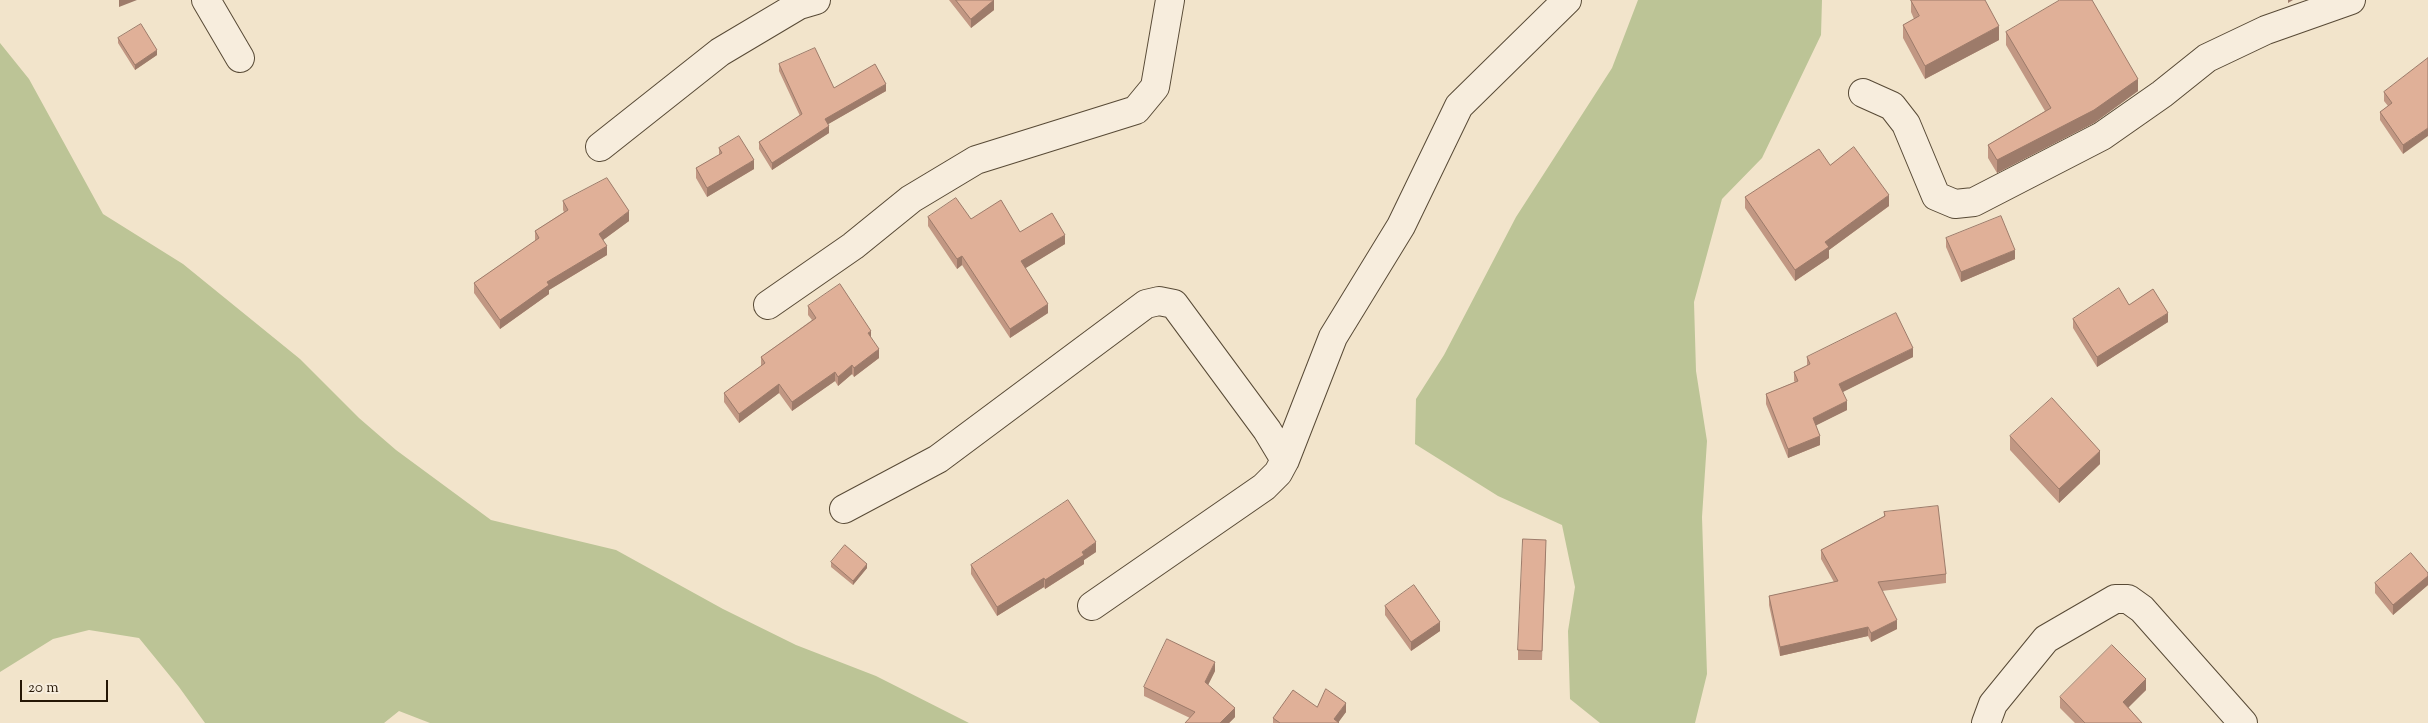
<!DOCTYPE html>
<style>
body{margin:0}
#map{position:relative;width:2428px;height:723px;overflow:hidden;background:#f2e4cb;font-family:"Sorts Mill Goudy",serif}
canvas{display:block}
.scale{position:absolute;left:20px;top:680px;width:88px;height:22px;box-sizing:border-box;border:2px solid #251605;border-top:0;padding-left:6px;font-size:15px;line-height:18px;white-space:nowrap;color:#251605;-webkit-text-stroke:4px #f7eddd;paint-order:stroke}
</style>
<div id="map">
<canvas width="2428" height="723"></canvas>
<div class="scale">20 m</div>
</div>
<script>
const ctx = document.querySelector('canvas').getContext('2d');
ctx.lineJoin = 'round';
function fillPath(path, color) { ctx.fillStyle = color; ctx.fill(path, 'evenodd'); }
function trace(path, color, width, dash) { ctx.strokeStyle = color; ctx.lineWidth = width; ctx.lineCap = dash ? 'butt' : 'round'; ctx.setLineDash(dash || []); ctx.stroke(path); }
const green = new Path2D(`
 M 1638,0 L 1822,0 L 1821,35 L 1762,158 L 1722,199 L 1694,302 L 1696,371 L 1707,441 L 1702,517 L 1707,674 L 1695,723 L 1600,723 L 1570,699 L 1568,631 L 1575,587 L 1562,525 L 1498,496 L 1415,444 L 1416,399 L 1444,355 L 1516,217 L 1612,68 Z
 M 0,43 L 29,79 L 103,214 L 183,264 L 300,359 L 359,418 L 396,450 L 491,520 L 616,550 L 723,609 L 796,645 L 876,676 L 969,723 L 430,723 L 399,711 L 384,723 L 205,723 L 179,687 L 139,638 L 89,630 L 53,639 L 0,672 Z`);
const minor = new Path2D(`
 M 206,0 L 240,58
 M 1863,93 L 1892,106 L 1906,124 L 1936,196 L 1955,204 L 1974,202 L 2102,136 L 2162,94 L 2207,58 L 2266,30 L 2351,0
 M 600,147 L 720,52 L 799,5 L 816,0
 M 768,305 L 853,246 L 911,199 L 976,160 L 1136,110 L 1155,87 L 1170,0
 M 844,509 L 938,459 L 1146,304 L 1159,301 L 1174,304 L 1267,430 L 1285,460
 M 1092,606 L 1264,487 L 1278,473 L 1285,460 L 1333,337 L 1401,226 L 1459,106 L 1567,0
 M 1986,723 L 1993,704 L 2046,639 L 2115,599 L 2128,599 L 2142,609 L 2243,723`);
const wall = new Path2D(`
 M 949,0 L 993,0 L 994,10 L 971,28 Z
 M 1911,0 L 1999,40 L 1925,79 L 1903,38 L 1903,25 L 1914,19 L 1911,12 Z
 M 2006,32 L 2138,91 L 2094,123 L 1997,173 L 1988,158 L 1988,145 L 2045,111 L 2006,45 Z
 M 118,38 L 157,55 L 135,70 L 118,43 Z
 M 2428,58 L 2403,154 L 2380,120 L 2380,112 L 2388,106 L 2384,101 L 2384,92 Z
 M 779,64 L 834,88 L 886,91 L 828,124 L 829,133 L 772,170 L 759,149 L 759,142 L 800,116 L 779,71 Z
 M 719,148 L 754,169 L 707,197 L 696,178 L 696,168 L 719,155 Z
 M 1830,165 L 1889,206 L 1829,250 L 1829,258 L 1795,281 L 1745,208 L 1745,197 Z
 M 563,201 L 629,221 L 603,240 L 607,255 L 549,290 L 549,294 L 500,329 L 474,293 L 474,283 L 535,241 L 535,231 L 564,212 L 563,210 Z
 M 928,217 L 971,219 L 1065,244 L 1025,268 L 1048,313 L 1010,338 L 962,265 L 957,269 L 928,226 Z
 M 1946,238 L 2015,259 L 1961,282 L 1946,247 Z
 M 2129,305 L 2168,322 L 2097,367 L 2073,328 L 2073,319 Z
 M 808,306 L 871,338 L 879,358 L 854,377 L 852,374 L 838,386 L 835,381 L 792,411 L 779,393 L 739,423 L 724,402 L 724,393 L 761,366 L 761,357 L 812,320 L 808,315 Z
 M 1807,357 L 1913,357 L 1842,392 L 1847,410 L 1816,425 L 1820,445 L 1788,458 L 1766,404 L 1766,394 L 1795,382 L 1794,381 L 1794,372 L 1807,366 Z
 M 2010,436 L 2100,464 L 2059,503 L 2010,450 Z
 M 1884,512 L 1946,574 L 1946,583 L 1882,591 L 1897,629 L 1871,642 L 1868,636 L 1780,656 L 1769,605 L 1769,596 L 1834,582 L 1821,559 L 1821,550 L 1884,516 Z
 M 1546,549 L 1542,660 L 1518,660 L 1518,650 Z
 M 1096,552 L 1084,560 L 1084,564 L 1045,589 L 1044,587 L 997,616 L 971,574 L 971,565 Z
 M 831,562 L 867,568 L 853,585 L 831,567 Z
 M 2428,573 L 2428,585 L 2393,615 L 2375,593 L 2375,583 Z
 M 1385,606 L 1440,631 L 1411,651 L 1385,615 Z
 M 1215,671 L 1208,685 L 1235,717 L 1229,723 L 1185,723 L 1190,718 L 1144,696 L 1144,687 Z
 M 2146,690 L 2128,707 L 2142,723 L 2075,723 L 2060,708 L 2060,697 Z
 M 1317,707 L 1346,712 L 1338,722 L 1339,723 L 1273,723 L 1273,718 Z`);
const shadedWall = new Path2D(`
 M 119,0 L 137,0 L 119,7 Z
 M 994,0 L 994,10 L 971,28 L 971,19 Z
 M 2288,0 L 2293,0 L 2288,3 Z
 M 1999,26 L 1999,40 L 1925,79 L 1925,66 Z
 M 157,50 L 157,55 L 135,70 L 135,65 Z
 M 2138,79 L 2138,91 L 2094,123 L 1997,173 L 1997,160 Z
 M 886,84 L 886,91 L 825,126 L 825,119 Z
 M 829,126 L 829,133 L 772,170 L 772,163 Z
 M 2428,128 L 2428,136 L 2403,154 L 2403,145 Z
 M 754,160 L 754,169 L 707,197 L 707,188 Z
 M 1889,195 L 1889,206 L 1829,250 L 1829,258 L 1795,281 L 1795,270 L 1825,242 Z
 M 629,211 L 629,221 L 599,243 L 599,234 Z
 M 1065,235 L 1065,244 L 1021,271 L 1021,261 Z
 M 607,246 L 607,255 L 549,290 L 549,294 L 500,329 L 500,320 L 547,282 Z
 M 2015,250 L 2015,259 L 1961,282 L 1961,272 Z
 M 962,256 L 962,265 L 957,269 L 957,259 Z
 M 1048,304 L 1048,313 L 1010,338 L 1010,329 Z
 M 2168,313 L 2168,322 L 2097,367 L 2097,357 Z
 M 871,331 L 871,340 L 868,333 Z
 M 1913,348 L 1913,357 L 1839,394 L 1839,384 Z
 M 879,349 L 879,358 L 854,377 L 854,368 Z
 M 852,365 L 852,374 L 838,386 L 838,377 Z
 M 835,372 L 835,381 L 792,411 L 792,402 Z
 M 779,384 L 779,393 L 739,423 L 739,414 Z
 M 1847,401 L 1847,410 L 1813,427 L 1813,418 Z
 M 1820,436 L 1820,445 L 1788,458 L 1788,449 Z
 M 2100,451 L 2100,464 L 2059,503 L 2059,489 Z
 M 1096,542 L 1096,552 L 1084,560 L 1084,564 L 1045,589 L 1045,580 L 1082,552 Z
 M 867,564 L 867,568 L 853,585 L 853,581 Z
 M 2428,576 L 2428,585 L 2393,615 L 2393,605 Z
 M 1044,578 L 1044,587 L 997,616 L 997,607 Z
 M 1897,620 L 1897,629 L 1871,642 L 1871,633 Z
 M 1440,622 L 1440,631 L 1411,651 L 1411,642 Z
 M 1868,627 L 1868,636 L 1780,656 L 1780,647 Z
 M 1215,662 L 1215,671 L 1205,691 L 1205,682 Z
 M 2146,679 L 2146,690 L 2123,713 L 2123,702 Z
 M 1346,703 L 1346,712 L 1338,723 L 1334,719 Z
 M 1235,708 L 1235,717 L 1229,723 L 1220,723 Z`);
const building = new Path2D(`
 M 956,0 L 994,0 L 971,19 Z
 M 1911,0 L 1985,0 L 1999,26 L 1925,66 L 1903,25 L 1919,16 Z
 M 2060,0 L 2092,0 L 2138,79 L 2094,110 L 1997,160 L 1988,145 L 2051,108 L 2006,32 Z
 M 141,24 L 157,50 L 135,65 L 118,38 Z
 M 815,48 L 834,88 L 875,64 L 886,84 L 825,119 L 829,126 L 772,163 L 759,142 L 802,114 L 779,64 Z
 M 2428,58 L 2428,128 L 2403,145 L 2380,112 L 2392,103 L 2384,92 Z
 M 739,136 L 754,160 L 707,188 L 696,168 L 722,153 L 719,148 Z
 M 1854,147 L 1889,195 L 1825,242 L 1829,247 L 1795,270 L 1745,197 L 1819,149 L 1830,165 Z
 M 607,178 L 629,211 L 599,234 L 607,246 L 547,282 L 549,285 L 500,320 L 474,283 L 539,238 L 535,231 L 568,210 L 563,201 Z
 M 956,198 L 971,219 L 1001,200 L 1020,232 L 1052,213 L 1065,235 L 1021,261 L 1048,304 L 1010,329 L 962,256 L 957,259 L 928,217 Z
 M 2001,216 L 2015,250 L 1961,272 L 1946,238 Z
 M 840,284 L 871,331 L 868,333 L 879,349 L 854,368 L 852,365 L 838,377 L 835,372 L 792,402 L 779,384 L 739,414 L 724,393 L 765,363 L 761,357 L 816,318 L 808,306 Z
 M 2119,288 L 2129,305 L 2153,289 L 2168,313 L 2097,357 L 2073,319 Z
 M 1896,313 L 1913,348 L 1839,384 L 1847,401 L 1813,418 L 1820,436 L 1788,449 L 1766,394 L 1798,381 L 1794,372 L 1810,364 L 1807,357 Z
 M 2052,398 L 2100,451 L 2059,489 L 2010,436 Z
 M 1068,500 L 1096,542 L 1082,552 L 1084,555 L 1045,580 L 1044,578 L 997,607 L 971,565 Z
 M 1938,506 L 1946,574 L 1878,582 L 1897,620 L 1871,633 L 1868,627 L 1780,647 L 1769,596 L 1838,581 L 1821,550 L 1885,516 L 1884,512 Z
 M 1523,539 L 1546,540 L 1542,651 L 1518,650 Z
 M 845,545 L 867,564 L 853,581 L 831,562 Z
 M 2411,553 L 2428,573 L 2428,576 L 2393,605 L 2375,583 Z
 M 1414,585 L 1440,622 L 1411,642 L 1385,606 Z
 M 1167,639 L 1215,662 L 1205,682 L 1235,708 L 1220,723 L 1185,723 L 1195,712 L 1144,687 Z
 M 2112,645 L 2146,679 L 2123,702 L 2142,723 L 2085,723 L 2060,697 Z
 M 1326,689 L 1346,703 L 1334,719 L 1339,723 L 1280,723 L 1273,718 L 1293,690 L 1317,707 Z`);
fillPath(green, '#bcc496');
trace(minor, '#584a36', 30);
trace(minor, '#f7eddd', 28);
fillPath(wall, '#c19783');
fillPath(shadedWall, '#9d7b6a');
fillPath(building, '#e0b098');
trace(building, '#9d7b6a', 1);
</script>
